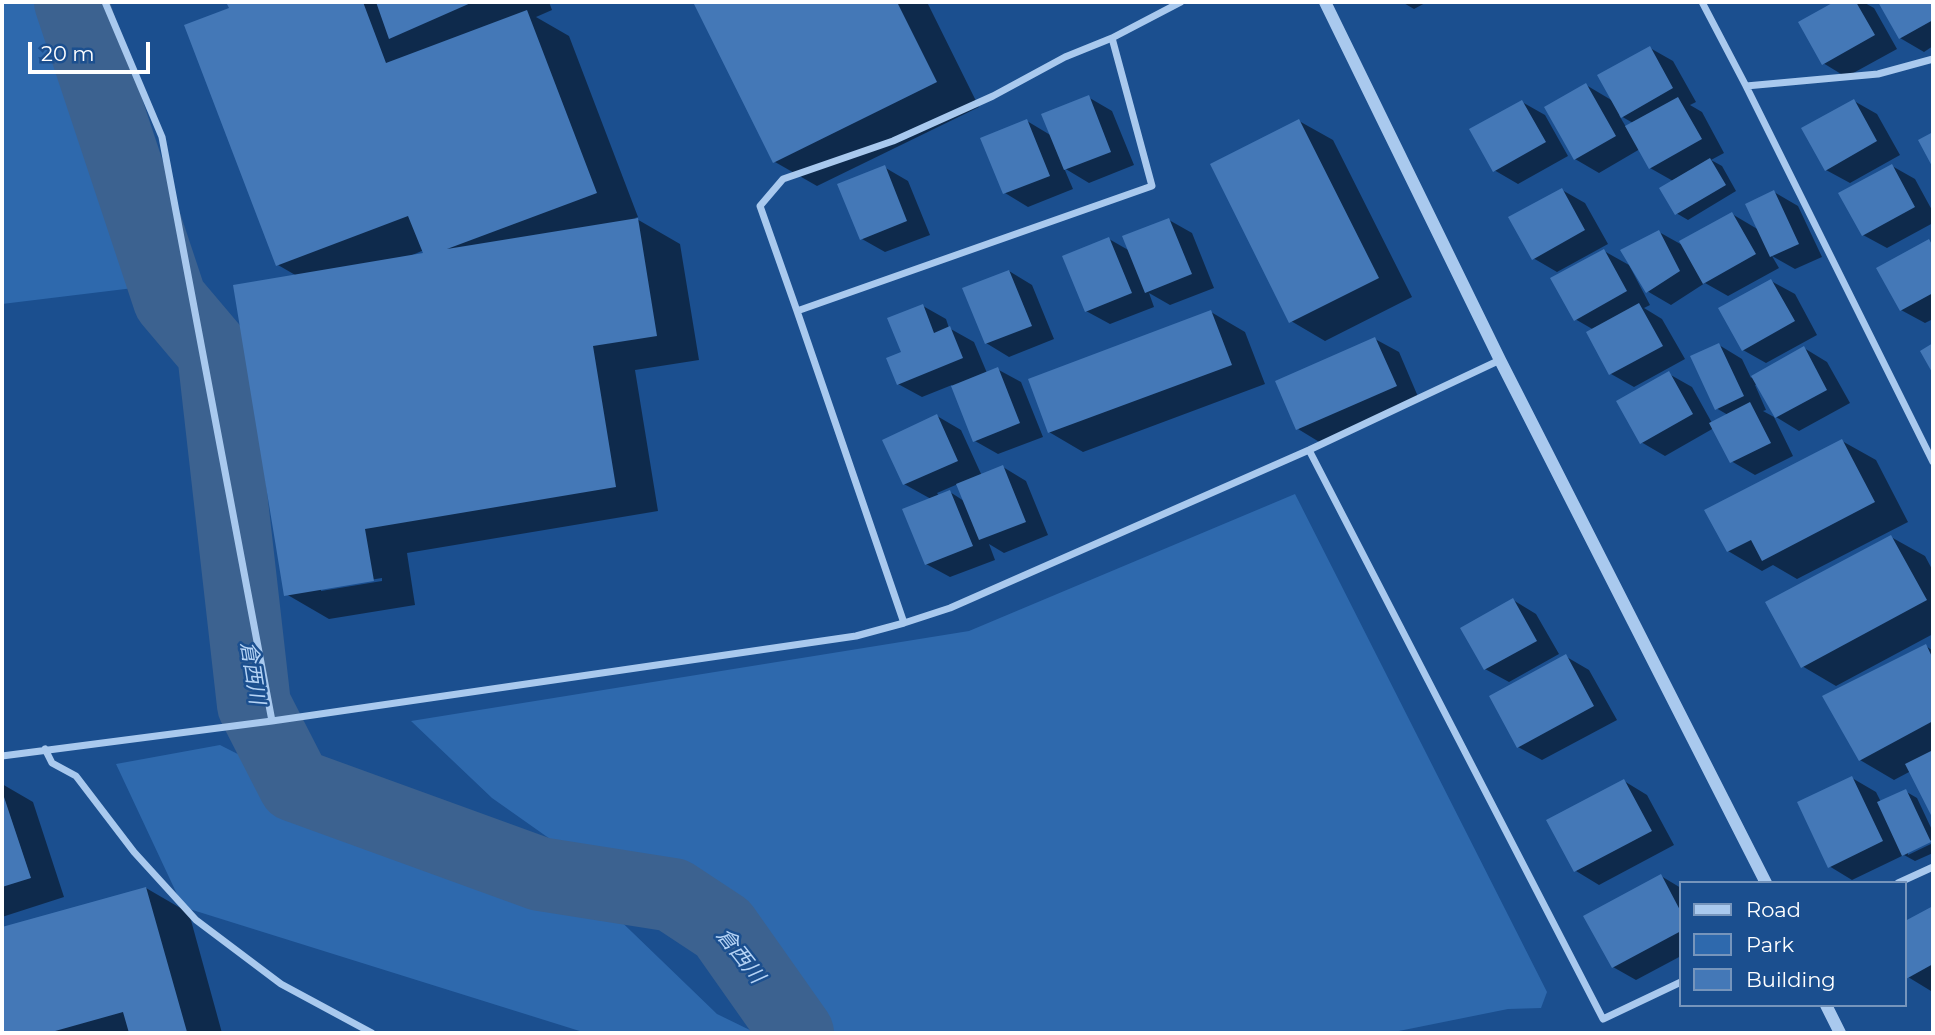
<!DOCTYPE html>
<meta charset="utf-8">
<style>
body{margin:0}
#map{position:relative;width:1935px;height:1035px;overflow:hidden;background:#1b4f8f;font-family:Montserrat,sans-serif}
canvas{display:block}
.frame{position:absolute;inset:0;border:4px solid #fff;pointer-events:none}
.legend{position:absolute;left:1679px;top:881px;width:228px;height:126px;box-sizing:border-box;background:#1b4f8f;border:2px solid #7695bc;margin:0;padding:9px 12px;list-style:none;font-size:21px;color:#fff}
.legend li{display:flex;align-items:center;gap:14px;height:35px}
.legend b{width:35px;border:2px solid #7695bc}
.scale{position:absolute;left:28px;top:42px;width:122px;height:32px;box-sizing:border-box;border:4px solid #fff;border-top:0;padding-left:9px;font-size:21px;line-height:24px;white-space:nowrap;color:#fff;-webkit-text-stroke:5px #1b4f8f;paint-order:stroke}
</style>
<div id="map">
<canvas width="1935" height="1035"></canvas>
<div class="frame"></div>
<ul class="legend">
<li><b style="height:9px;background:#a9c9ee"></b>Road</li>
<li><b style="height:19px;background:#2e69ad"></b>Park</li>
<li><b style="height:19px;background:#4478b7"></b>Building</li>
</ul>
<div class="scale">20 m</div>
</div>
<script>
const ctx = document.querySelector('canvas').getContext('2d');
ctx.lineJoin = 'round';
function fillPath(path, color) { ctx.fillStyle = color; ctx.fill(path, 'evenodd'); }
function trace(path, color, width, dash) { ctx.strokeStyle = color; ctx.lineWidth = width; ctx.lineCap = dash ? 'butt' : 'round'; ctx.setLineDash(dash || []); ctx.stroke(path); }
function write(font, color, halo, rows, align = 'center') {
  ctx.font = font + ' Montserrat,"Noto Sans JP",sans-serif'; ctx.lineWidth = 5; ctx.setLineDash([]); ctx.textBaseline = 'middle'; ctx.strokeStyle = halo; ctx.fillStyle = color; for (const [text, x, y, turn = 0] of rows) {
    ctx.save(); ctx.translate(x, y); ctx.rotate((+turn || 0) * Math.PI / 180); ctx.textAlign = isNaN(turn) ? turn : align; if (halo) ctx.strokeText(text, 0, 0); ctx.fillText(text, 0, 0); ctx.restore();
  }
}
const green = new Path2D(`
 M 2,2 L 49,2 L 150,286 L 2,304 Z
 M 1295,494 L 1547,992 L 1541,1008 L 1508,1009 L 1389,1033 L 825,1033 L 492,798 L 411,721 L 969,631 Z
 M 220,745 L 466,870 L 576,878 L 717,1014 L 756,1033 L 586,1033 L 183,907 L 116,764 Z`);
const shadow = new Path2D(`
 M 228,2 L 549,2 L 552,10 L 536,17 L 569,36 L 638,217 L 635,218 L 680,244 L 699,360 L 635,370 L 658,511 L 407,553 L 415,605 L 329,619 L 286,594 L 297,276 L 278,265 ZM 424,250 L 425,255 L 410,256 ZM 382,578 L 382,581 L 321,591 L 321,588 Z
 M 695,2 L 927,2 L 979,107 L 817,186 L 775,162 Z
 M 1402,2 L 1427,2 L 1414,9 Z
 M 1838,2 L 1863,2 L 1874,8 L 1897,49 L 1846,77 L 1823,63 L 1800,23 Z
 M 1880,2 L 1933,2 L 1933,46 L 1924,52 L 1900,38 Z
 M 1650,48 L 1673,61 L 1696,102 L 1690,105 L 1702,112 L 1724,153 L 1711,160 L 1722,166 L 1736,191 L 1688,220 L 1676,213 L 1673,181 L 1650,168 L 1640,149 L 1599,173 L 1575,159 L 1586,85 L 1613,101 ZM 1619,115 L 1633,123 L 1626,127 Z
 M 1088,97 L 1112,111 L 1134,165 L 1089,183 L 1064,168 L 1073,189 L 1028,207 L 1005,193 L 1027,121 L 1052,136 Z
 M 1854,101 L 1877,114 L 1900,155 L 1850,183 L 1826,170 Z
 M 1522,102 L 1545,115 L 1568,156 L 1518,184 L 1494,170 Z
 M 1299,121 L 1333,140 L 1412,297 L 1325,341 L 1291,321 Z
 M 1892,166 L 1915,179 L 1933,212 L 1933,223 L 1887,248 L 1863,235 Z
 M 884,167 L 908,181 L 930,235 L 885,252 L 862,239 Z
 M 1562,190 L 1585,203 L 1608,244 L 1557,272 L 1533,258 Z
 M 1774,192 L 1798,206 L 1822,257 L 1795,269 L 1772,256 L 1779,268 L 1728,296 L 1705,283 L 1671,305 L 1647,291 L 1659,232 L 1684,246 L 1732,214 L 1759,230 Z
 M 1169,220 L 1192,233 L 1214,288 L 1170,305 L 1149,293 L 1154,307 L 1110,324 L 1086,311 L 1109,239 L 1130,251 Z
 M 1929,241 L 1933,243 L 1933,319 L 1925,323 L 1901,310 Z
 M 1604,251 L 1629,265 L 1650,305 L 1644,308 L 1662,319 L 1685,359 L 1634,387 L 1611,374 L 1594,330 L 1575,319 Z
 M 1009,271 L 1032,285 L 1054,339 L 1009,357 L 986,343 Z
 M 1771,281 L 1795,294 L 1817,335 L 1766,363 L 1743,350 Z
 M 923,306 L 946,319 L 949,328 L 974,342 L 987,373 L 997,369 L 1021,382 L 1043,437 L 998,454 L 975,441 L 952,385 L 922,397 L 898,384 L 903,353 Z
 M 1211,312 L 1245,332 L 1265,384 L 1083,452 L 1049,432 Z
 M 1375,339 L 1399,352 L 1419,399 L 1321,443 L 1298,429 Z
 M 1719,345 L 1742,359 L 1751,378 L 1804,348 L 1827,362 L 1850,403 L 1799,431 L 1776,417 L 1757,384 L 1755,385 L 1766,410 L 1763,411 L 1774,417 L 1793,456 L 1755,475 L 1731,461 L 1714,428 L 1665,456 L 1641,442 L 1669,374 L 1692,387 L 1712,423 L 1728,415 L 1716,408 Z
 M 937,416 L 961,430 L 982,476 L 1003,467 L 1026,481 L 1048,535 L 1004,553 L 989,544 L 995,560 L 950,577 L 926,564 L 931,499 L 904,484 ZM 958,484 L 964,501 L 950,492 L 939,496 L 937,493 Z
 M 1842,441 L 1876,460 L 1908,522 L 1797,579 L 1773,565 L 1762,571 L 1728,551 Z
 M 1891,537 L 1925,556 L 1933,571 L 1933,634 L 1836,686 L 1802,666 Z
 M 1513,600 L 1536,614 L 1559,654 L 1509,682 L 1485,669 Z
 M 1926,646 L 1933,651 L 1933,815 L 1911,771 L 1894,780 L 1860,760 Z
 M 1565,656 L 1589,670 L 1617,720 L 1542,760 L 1518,747 Z
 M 1852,778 L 1876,792 L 1881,802 L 1905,791 L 1917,798 L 1933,832 L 1933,839 L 1908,851 L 1908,855 L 1933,843 L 1933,853 L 1915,861 L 1904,855 L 1852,880 L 1829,866 Z
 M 1624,781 L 1647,795 L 1674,845 L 1599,885 L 1576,871 Z
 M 2,784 L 33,802 L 64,897 L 2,917 Z
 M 1661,876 L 1681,888 L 1681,956 L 1636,980 L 1613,967 Z
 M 146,888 L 189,913 L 222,1033 L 2,1033 L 2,929 Z
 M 1933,908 L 1933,990 L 1931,991 L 1908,977 L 1905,973 L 1905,923 Z`);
const river = new Path2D(`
 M 71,2 L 170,300 L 214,352 L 254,705 L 295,785 L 540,874 L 673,895 L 723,928 L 797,1033`);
const building = new Path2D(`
 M 226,2 L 363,2 L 386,63 L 527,10 L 597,193 L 447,249 L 638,218 L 657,336 L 593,346 L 616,487 L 365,529 L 374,581 L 284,596 L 233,285 L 423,253 L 408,216 L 276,266 L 184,25 L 229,8 Z
 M 376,2 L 473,2 L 389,39 Z
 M 693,2 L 897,2 L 937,82 L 773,163 Z
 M 1834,2 L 1856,2 L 1875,35 L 1822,65 L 1798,22 Z
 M 1878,2 L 1933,2 L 1933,20 L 1899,39 Z
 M 1650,46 L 1673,88 L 1621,118 L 1597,75 Z
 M 1586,83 L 1616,136 L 1574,160 L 1544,107 Z
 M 1089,95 L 1111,152 L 1064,170 L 1041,114 Z
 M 1678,97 L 1702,139 L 1649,169 L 1625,126 Z
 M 1854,99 L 1877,141 L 1825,171 L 1801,128 Z
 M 1522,100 L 1546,142 L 1493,172 L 1469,129 Z
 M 1027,119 L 1050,176 L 1003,194 L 980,138 Z
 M 1299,119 L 1379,278 L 1289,323 L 1210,164 Z
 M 1933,132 L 1933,168 L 1918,140 Z
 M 1710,158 L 1726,185 L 1675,215 L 1659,188 Z
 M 1892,164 L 1915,207 L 1862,236 L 1838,193 Z
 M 885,165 L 907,221 L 860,240 L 837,184 Z
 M 1562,188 L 1585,230 L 1532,260 L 1508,217 Z
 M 1774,190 L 1799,244 L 1770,257 L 1745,204 Z
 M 1732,212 L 1756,254 L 1703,284 L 1679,241 Z
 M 1169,218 L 1192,274 L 1145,293 L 1122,236 Z
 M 1659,230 L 1680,271 L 1646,293 L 1620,250 Z
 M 1109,237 L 1132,293 L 1085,312 L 1062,256 Z
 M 1929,239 L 1933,246 L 1933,293 L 1900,311 L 1876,268 Z
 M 1604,249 L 1627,291 L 1574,321 L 1550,278 Z
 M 1009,270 L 1032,326 L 985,344 L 962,288 Z
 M 1771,279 L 1795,321 L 1742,351 L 1718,308 Z
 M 1639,303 L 1663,346 L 1609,375 L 1586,332 Z
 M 923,304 L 934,333 L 950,326 L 963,358 L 897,385 L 886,358 L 901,352 L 887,318 Z
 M 1211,310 L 1232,365 L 1048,433 L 1028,379 Z
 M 1375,337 L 1397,386 L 1296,430 L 1275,381 Z
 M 1719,343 L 1744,396 L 1715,410 L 1690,356 Z
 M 1933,343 L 1933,374 L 1920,351 Z
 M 1804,346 L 1827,390 L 1775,418 L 1751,376 Z
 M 998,367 L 1020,423 L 973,442 L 951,386 Z
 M 1669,371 L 1693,414 L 1640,444 L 1616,401 Z
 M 1750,402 L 1771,443 L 1730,463 L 1709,423 Z
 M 937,414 L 958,461 L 903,485 L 882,440 Z
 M 1842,439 L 1875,502 L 1762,561 L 1751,540 L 1727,552 L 1704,510 Z
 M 1003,465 L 1026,522 L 979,540 L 956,484 Z
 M 950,490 L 973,546 L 925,565 L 902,509 Z
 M 1891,535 L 1927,600 L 1801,668 L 1765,602 Z
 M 1513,598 L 1537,641 L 1484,670 L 1460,628 Z
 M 1926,644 L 1933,659 L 1933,721 L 1859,761 L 1822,696 Z
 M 1566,654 L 1594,706 L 1517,748 L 1489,696 Z
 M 1933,750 L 1933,819 L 1905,764 Z
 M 1852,776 L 1883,841 L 1828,868 L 1797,802 Z
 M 1624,779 L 1652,831 L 1574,872 L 1546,820 Z
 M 1906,789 L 1931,842 L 1902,856 L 1877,802 Z
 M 2,791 L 31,878 L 2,887 Z
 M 1661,874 L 1681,912 L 1681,931 L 1612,968 L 1583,916 Z
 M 146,887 L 187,1032 L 129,1033 L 123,1012 L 48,1033 L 2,1033 L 2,927 Z
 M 1933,906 L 1933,964 L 1906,979 L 1905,921 Z`);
const minor = new Path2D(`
 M 105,2 L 162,137 L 272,721
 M 1181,2 L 1112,38 L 1152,186 L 797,311 L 904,623 L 950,608 L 1309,450 L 1500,360
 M 1702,2 L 1746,86
 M 1933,59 L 1878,74 L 1746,86 L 1933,462
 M 797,311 L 760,206 L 783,179 L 893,141 L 993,96 L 1065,57 L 1112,38
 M 1309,450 L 1603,1019 L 1681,982
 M 45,749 L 52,763 L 76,776 L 134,852 L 196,920 L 281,984 L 372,1033
 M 2,756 L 272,721 L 856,636 L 904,623
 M 1898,883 L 1933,867`);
const tertiary = new Path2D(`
 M 1325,2 L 1500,360 L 1766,883
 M 1826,1005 L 1840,1033`);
const waterNames = [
 ["倉西川",252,673,81],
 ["倉西川",740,956,52]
];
fillPath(green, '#2e69ad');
fillPath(shadow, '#0007');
trace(river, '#3c6290', 74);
fillPath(building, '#4478b7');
trace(minor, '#a9c9ee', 7);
trace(tertiary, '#a9c9ee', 12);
write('italic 21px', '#b5d3f5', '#1b4f8f', waterNames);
</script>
